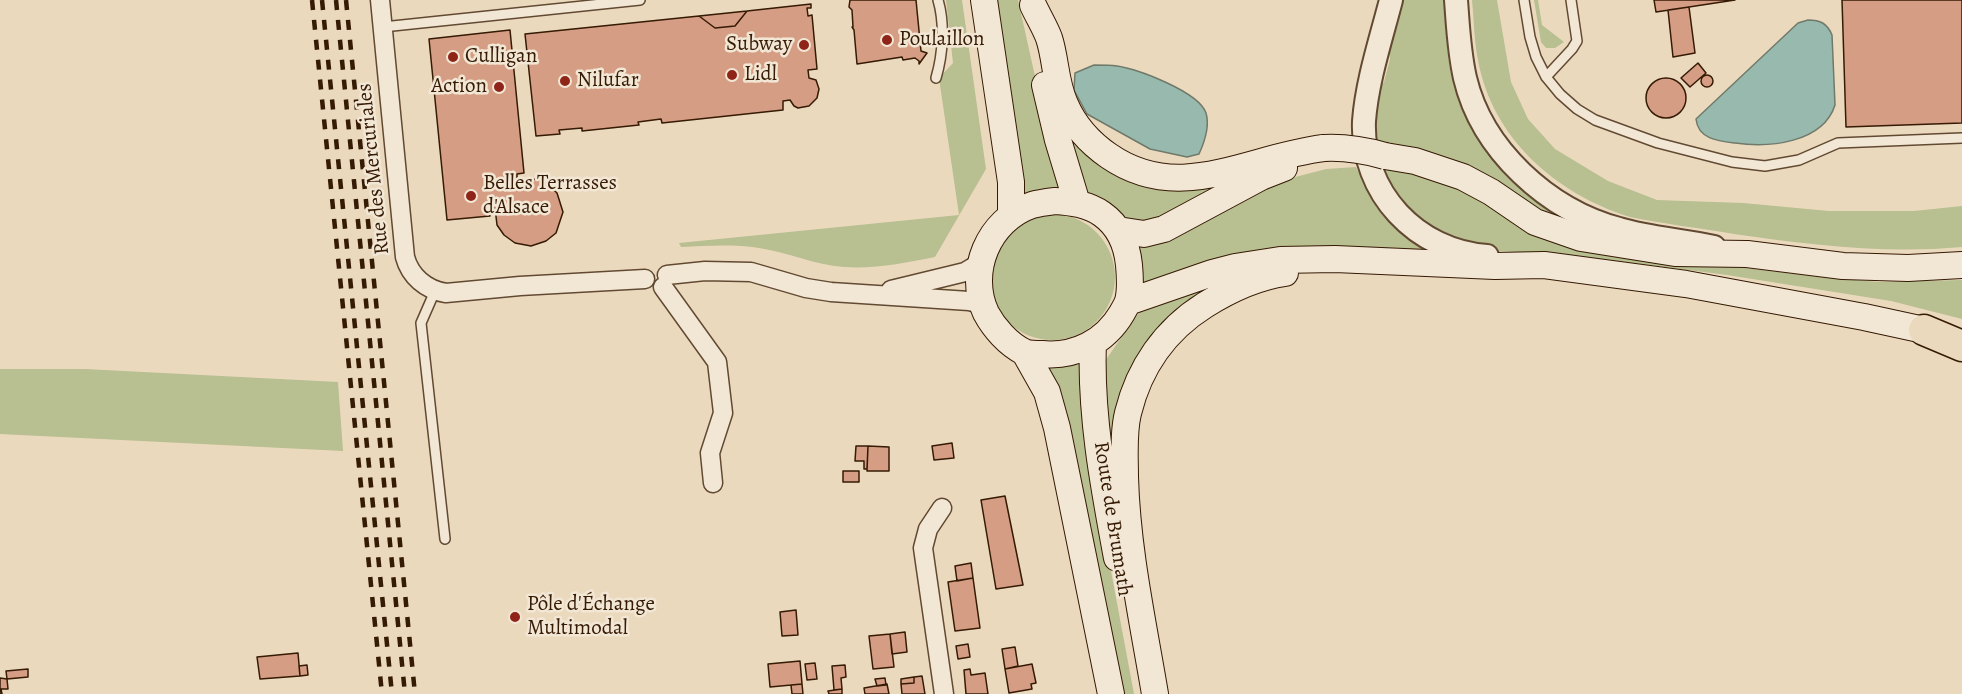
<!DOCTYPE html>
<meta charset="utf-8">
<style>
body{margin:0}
canvas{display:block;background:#ebd9be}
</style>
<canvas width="1962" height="694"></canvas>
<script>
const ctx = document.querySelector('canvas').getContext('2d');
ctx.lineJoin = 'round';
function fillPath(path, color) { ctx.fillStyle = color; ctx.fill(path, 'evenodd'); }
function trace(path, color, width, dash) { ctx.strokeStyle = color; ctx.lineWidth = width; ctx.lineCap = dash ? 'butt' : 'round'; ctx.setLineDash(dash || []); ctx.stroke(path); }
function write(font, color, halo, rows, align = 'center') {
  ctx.font = font + ' Alegreya,serif'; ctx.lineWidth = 5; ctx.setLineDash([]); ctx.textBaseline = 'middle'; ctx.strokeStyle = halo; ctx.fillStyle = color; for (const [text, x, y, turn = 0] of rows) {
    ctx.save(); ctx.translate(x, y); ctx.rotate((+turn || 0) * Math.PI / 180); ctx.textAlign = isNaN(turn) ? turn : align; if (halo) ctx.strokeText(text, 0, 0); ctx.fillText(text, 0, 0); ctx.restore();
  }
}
const green = new Path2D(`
 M 946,0 L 962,0 L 986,169 L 935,257 C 905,263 875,269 844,267 C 814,265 788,252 759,248 C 733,244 707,246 681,247 L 679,243 L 959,215 L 939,78 L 953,63 Z
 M 993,0 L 1018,0 L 1060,188 L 1052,188 L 1024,194 Z
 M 1397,0 L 1444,0 C 1446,24 1446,50 1451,74 C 1463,133 1504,179 1551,213 L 1550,218 L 1439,156 L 1415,148 L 1368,139 L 1372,99 L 1384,82 L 1390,59 L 1388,39 Z
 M 1472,0 L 1497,0 L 1511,82 L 1528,119 L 1555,149 L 1608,181 L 1657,200 L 1743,203 L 1829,211 L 1914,211 L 1962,206 L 1962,247 C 1885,254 1810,245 1734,234 C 1699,228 1664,224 1630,217 C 1556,194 1492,138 1478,60 C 1474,40 1474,20 1472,0 Z
 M 1534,0 L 1538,0 L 1542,25 L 1564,42 L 1555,48 L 1546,48 L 1541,42 Z
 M 1062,118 L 1118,169 L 1249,170 L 1158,224 L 1126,225 L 1090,195 L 1081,183 Z
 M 1356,167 C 1372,201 1391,227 1422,249 L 1419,257 L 1141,288 L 1137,247 L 1178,232 L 1280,181 L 1326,169 Z
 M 1376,168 L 1426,171 L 1520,221 L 1728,266 L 1831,278 L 1880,282 L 1962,280 L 1962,319 L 1891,301 L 1727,275 L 1572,255 L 1480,250 L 1416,223 Z
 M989 277a63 63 0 1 1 126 0a63 63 0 1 1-126 0Z
 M 1235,277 L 1187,309 L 1110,461 L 1105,414 L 1105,361 L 1137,315 L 1143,310 Z
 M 1082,364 L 1100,512 L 1134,694 L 1120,694 L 1047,371 L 1048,367 L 1065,367 Z
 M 0,369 L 85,369 L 338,382 L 343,451 L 0,434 Z`);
const water = new Path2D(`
 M 1808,20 C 1820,20 1827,23 1832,35 L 1835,105 C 1823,143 1769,148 1735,143 C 1718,141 1698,139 1696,119 L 1798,23 Z
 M 1094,65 C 1102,65 1110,65 1117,66 C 1138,69 1199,92 1206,113 C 1210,126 1204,143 1199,154 L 1187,157 L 1150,149 L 1087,114 L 1074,90 L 1075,73 Z`);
const building = new Path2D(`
 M 850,0 L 916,0 L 921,51 L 927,53 L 919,64 L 919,61 L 915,58 L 903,60 L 902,57 L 857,64 L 854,30 L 852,27 L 853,27 L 852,10 L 849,7 Z
 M 1654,0 L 1735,0 L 1656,12 Z
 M 1842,0 L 1962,0 L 1962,123 L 1846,127 Z
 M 811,4 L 811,8 L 807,8 L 808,16 L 812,15 L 817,69 L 808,70 L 809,78 L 816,80 L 819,89 L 817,98 L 809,106 L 798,108 L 794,106 L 790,100 L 783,101 L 783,110 L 662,123 L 661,119 L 638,122 L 639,125 L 582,131 L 582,128 L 559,130 L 560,134 L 536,136 L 525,34 L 699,16 L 715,28 L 735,26 L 747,11 Z
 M 1689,7 L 1695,53 L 1673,57 L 1668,10 Z
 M 747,11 L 735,26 L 715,28 L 699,16 Z
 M 510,30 L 524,173 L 517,174 L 517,180 L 537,179 L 548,184 L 557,193 L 563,212 L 556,233 L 546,241 L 531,246 L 515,243 L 504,235 L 497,225 L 495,208 L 490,209 L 490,216 L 447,220 L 429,39 Z
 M 1698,63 L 1706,73 L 1690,87 L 1681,78 Z
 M1701 81a6 6 0 1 1 12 0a6 6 0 1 1-12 0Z
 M1646 98a20 20 0 1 1 40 0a20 20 0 1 1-40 0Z
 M 952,443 L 954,458 L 934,460 L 932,446 Z
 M 856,446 L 868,446 L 867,469 L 864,469 L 864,461 L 855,461 Z
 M 868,446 L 889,447 L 889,471 L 867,471 Z
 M 843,471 L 859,471 L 859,482 L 843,482 Z
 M 1005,496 L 1023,585 L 996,589 L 981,500 Z
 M 971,563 L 973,578 L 957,581 L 955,566 Z
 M 973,578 L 980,628 L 955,631 L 948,582 Z
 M 796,610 L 798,635 L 782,636 L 780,612 Z
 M 905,632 L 907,652 L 892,654 L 890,634 Z
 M 890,634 L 894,667 L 873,669 L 869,636 Z
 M 968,644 L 970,657 L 958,659 L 956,646 Z
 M 1015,647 L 1018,666 L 1005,669 L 1002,649 Z
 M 298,653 L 300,676 L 260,679 L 257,657 Z
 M 800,661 L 802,684 L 770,687 L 768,664 Z
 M 815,663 L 817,679 L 807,680 L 805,664 Z
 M 1032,664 L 1036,683 L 1031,684 L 1032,689 L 1009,693 L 1005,669 Z
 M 307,665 L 308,675 L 300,676 L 299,666 Z
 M 845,665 L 846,677 L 841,678 L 842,689 L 834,690 L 832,666 Z
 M 28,669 L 28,677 L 7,679 L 6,671 Z
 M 970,669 L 971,675 L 985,673 L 988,694 L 966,694 L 964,670 Z
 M 922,676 L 925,694 L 902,694 L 901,684 L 914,683 L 914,677 Z
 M 914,677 L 914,683 L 901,684 L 901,679 Z
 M 0,678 L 7,679 L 8,689 L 1,689 L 2,694 L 0,694 Z
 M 885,678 L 886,685 L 877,686 L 875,679 Z
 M 802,684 L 803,694 L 792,694 L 791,685 Z
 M 887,684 L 889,694 L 865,694 L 864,688 Z
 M 842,689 L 842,694 L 829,694 L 828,691 Z`);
const service = new Path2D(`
 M 1524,0 L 1530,37 L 1536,57 L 1546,77 L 1560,94 L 1577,109 L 1595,120 L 1658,143 L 1732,162 L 1765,166 L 1799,160 L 1838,143 L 1962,138
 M 383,27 L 640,0
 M 1546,77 L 1572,49 L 1577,41 L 1571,0
 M 936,78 C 943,54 945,24 938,0
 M 435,291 L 421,323 L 445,539`);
const minor = new Path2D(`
 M 380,0 L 405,257 C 410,276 426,290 446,293 L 520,286 L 645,279
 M 667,275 L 705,271 L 751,272 L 806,288 L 831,292 L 969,301 L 982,304
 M 663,287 L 717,362 L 723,413 L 710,453 L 713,483
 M 891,290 L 965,272 L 980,263
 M 942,508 L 928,529 L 923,548 L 944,694`);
const tertiary = new Path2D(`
 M 1391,0 C 1381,39 1367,81 1364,121 C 1361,193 1417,251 1487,256
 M 1456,0 C 1458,26 1459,52 1465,78 C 1482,150 1548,210 1619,229 C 1649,238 1682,240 1714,247`);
const secondary = new Path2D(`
 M 984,0 L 1011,182 L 1011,216
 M 1033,5 C 1038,16 1045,27 1049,38 C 1056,59 1055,83 1065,104 C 1074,125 1090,143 1109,156 C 1180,205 1248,157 1324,148
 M 1045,85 L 1058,140 L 1077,203
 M 1385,156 L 1415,161 L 1463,177 L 1491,192 L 1535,222 L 1581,238 L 1675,253 L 1747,254 L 1843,266 L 1908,268 L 1962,265
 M 1055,201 C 1071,202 1088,204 1102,214 C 1119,226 1127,245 1129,265 C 1130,276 1131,290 1128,301 C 1127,305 1124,309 1122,313 C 1105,342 1075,357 1042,354 C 1036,354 1029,354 1024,352 C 1008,344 994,328 986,313 C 967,272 988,220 1032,205 C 1039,203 1047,202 1055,201 Z
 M 1118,230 L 1144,234 L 1164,229 L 1261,177 L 1284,168
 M 1128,302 L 1212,273 L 1235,267 L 1280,260 L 1335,259 L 1495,266 L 1544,265 L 1686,284 L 1864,317 L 1924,330
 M 1093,343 C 1090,415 1104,488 1117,558
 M 1025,353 L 1047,392 L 1057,428 L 1111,694
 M 1155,694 C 1143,622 1127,550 1125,477 C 1125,457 1123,433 1128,413 C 1139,368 1165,330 1205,305 C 1229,290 1257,277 1285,273`);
const trunk = new Path2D(`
 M 1924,330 L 1962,346`);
const rail = new Path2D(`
 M 312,0 L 382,694
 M 322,0 L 392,694
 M 336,0 L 405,694
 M 346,0 L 415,694`);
const secondaryBridge = new Path2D(`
 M 1324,148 C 1345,147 1364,150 1385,156`);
const markers = [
 [887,40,6,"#8f2418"],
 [804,45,6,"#8f2418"],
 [453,57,6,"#8f2418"],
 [732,75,6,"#8f2418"],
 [565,81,6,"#8f2418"],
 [499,87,6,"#8f2418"],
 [471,196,6,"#8f2418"],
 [515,617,6,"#8f2418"]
];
const poiNames = [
 ["Poulaillon",899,40],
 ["Subway",792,45,"right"],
 ["Culligan",465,57],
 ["Lidl",744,75],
 ["Nilufar",577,81],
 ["Action",487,87,"right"],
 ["Belles Terrasses",483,184],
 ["d'Alsace",483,208],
 ["Pôle d'Échange",527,605],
 ["Multimodal",527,629]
];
const streetNames = [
 ["Rue des Mercuriales",374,169,-96],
 ["Route de Brumath",1112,519,81]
];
fillPath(green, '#b8bf90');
fillPath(water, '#98baae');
trace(water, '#707a6a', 1.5);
fillPath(building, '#d59d83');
trace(building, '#351a04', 1.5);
trace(service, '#624a32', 12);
trace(minor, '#624a32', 21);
trace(tertiary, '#624a32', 26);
trace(secondary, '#351a04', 28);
trace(trunk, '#351a04', 33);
trace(service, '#f2e6d5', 9);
trace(minor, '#f2e6d5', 18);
trace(tertiary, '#f2e6d5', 22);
trace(secondary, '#f2e6d5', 26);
trace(trunk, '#ebd9be', 30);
trace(rail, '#351a04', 4.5, [10, 10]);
trace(secondaryBridge, '#351a04', 28, []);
trace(secondaryBridge, '#f2e6d5', 26);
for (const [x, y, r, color] of markers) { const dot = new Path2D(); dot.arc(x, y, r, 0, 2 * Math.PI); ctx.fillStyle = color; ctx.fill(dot); trace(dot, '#f2e6d5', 2); }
write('21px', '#351a04', '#f2e6d5', poiNames, 'left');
write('21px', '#351a04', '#f2e6d5', streetNames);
</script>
